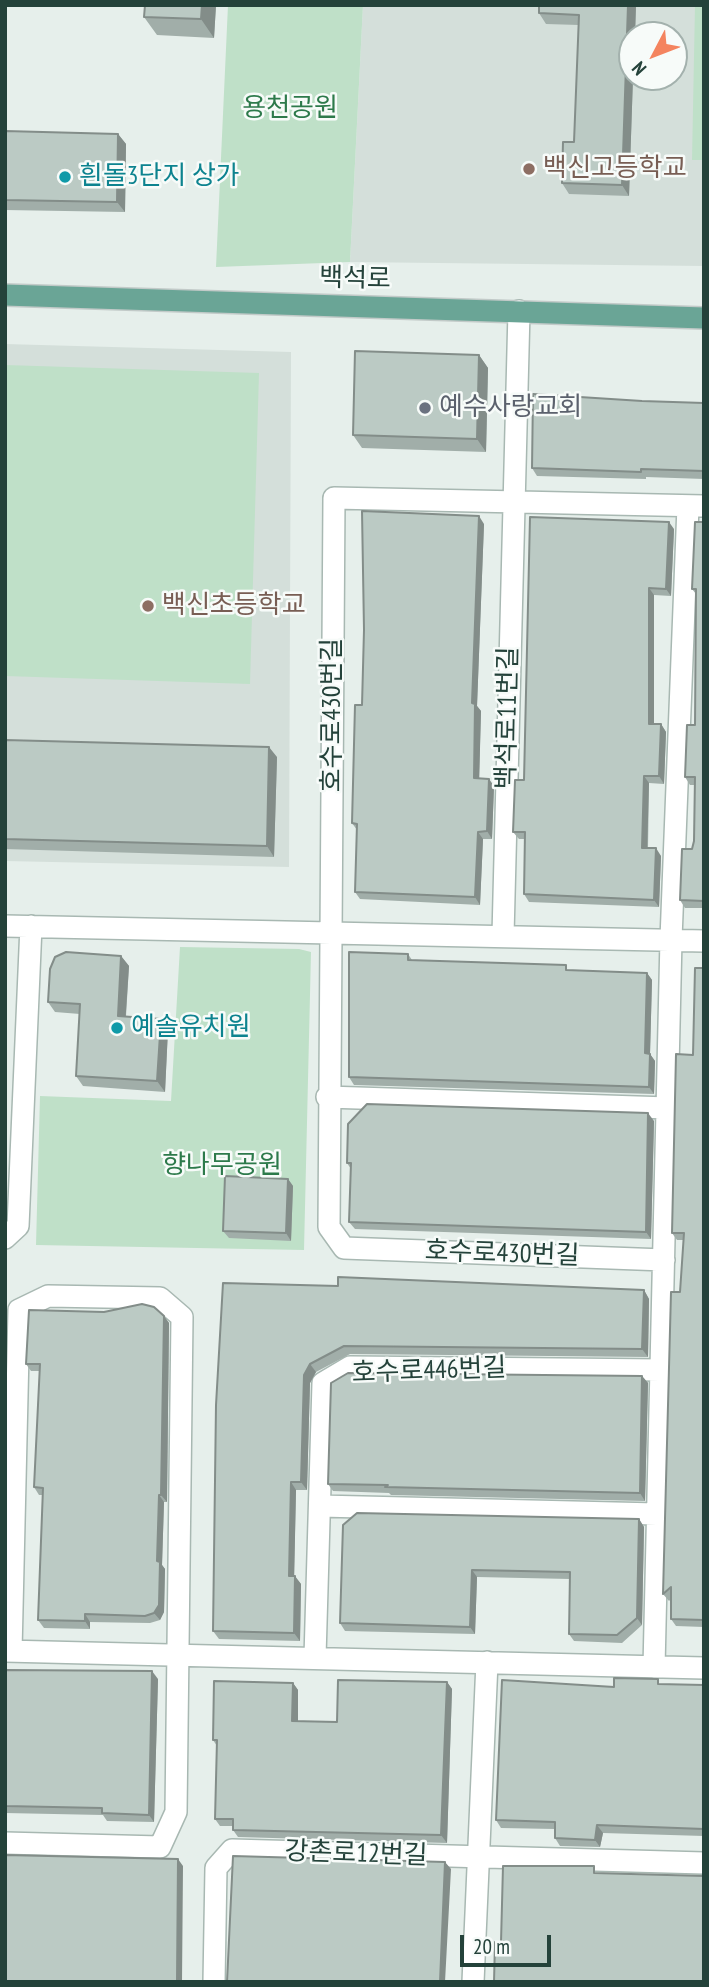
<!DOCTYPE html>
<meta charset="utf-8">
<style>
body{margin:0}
#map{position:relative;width:709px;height:1987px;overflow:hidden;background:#e6efeb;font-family:"PT Sans Narrow",sans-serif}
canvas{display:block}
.frame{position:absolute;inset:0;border:7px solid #24423a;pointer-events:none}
.north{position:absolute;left:618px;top:21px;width:70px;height:70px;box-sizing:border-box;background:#f7fbf9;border:2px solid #a3b1ad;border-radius:50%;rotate:228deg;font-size:19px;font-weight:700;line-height:28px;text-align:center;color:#24423a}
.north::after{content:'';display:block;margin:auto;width:24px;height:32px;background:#f4845f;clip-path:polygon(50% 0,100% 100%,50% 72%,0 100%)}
.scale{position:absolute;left:460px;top:1935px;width:91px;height:32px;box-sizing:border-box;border:4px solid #24423a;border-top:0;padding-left:9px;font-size:21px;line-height:24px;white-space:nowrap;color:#24423a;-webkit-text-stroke:5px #f7fbf9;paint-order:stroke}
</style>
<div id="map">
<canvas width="709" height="1987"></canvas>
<div class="frame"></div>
<div class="north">N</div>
<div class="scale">20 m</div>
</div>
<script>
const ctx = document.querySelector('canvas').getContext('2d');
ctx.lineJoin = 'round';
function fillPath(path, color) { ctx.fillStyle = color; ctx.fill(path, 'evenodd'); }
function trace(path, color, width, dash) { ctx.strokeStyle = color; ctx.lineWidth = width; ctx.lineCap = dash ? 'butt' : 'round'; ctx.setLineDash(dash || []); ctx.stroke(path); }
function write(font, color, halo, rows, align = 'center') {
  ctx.font = font + ' "PT Sans Narrow","Noto Sans KR",sans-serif'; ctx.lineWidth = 5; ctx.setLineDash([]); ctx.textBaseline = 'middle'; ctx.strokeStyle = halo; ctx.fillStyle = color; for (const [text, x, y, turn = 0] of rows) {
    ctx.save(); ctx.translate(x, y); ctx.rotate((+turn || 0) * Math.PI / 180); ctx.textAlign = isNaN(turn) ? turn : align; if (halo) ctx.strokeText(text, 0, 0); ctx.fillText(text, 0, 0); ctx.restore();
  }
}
const built = new Path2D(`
 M 363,5 L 704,5 L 704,266 L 350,262 ZM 632,35 L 674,35 L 674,77 L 632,77 Z
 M 5,344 L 291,352 L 289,867 L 5,861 Z`);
const green = new Path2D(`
 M 228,5 L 363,5 L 350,262 L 216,267 Z
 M 695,5 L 704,5 L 704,160 L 692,160 Z
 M 5,365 L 259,373 L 250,684 L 5,676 Z
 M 180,947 L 299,949 L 311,952 L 304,1250 L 36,1245 L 40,1096 L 171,1101 Z`);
const minor = new Path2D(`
 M 5,926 L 704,941
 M 503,935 L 519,311
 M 327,1097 L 668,1108
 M 5,1238 L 18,1226 L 31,926
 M 664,1260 L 344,1248 L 329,1227 L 334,498 L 704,506
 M 320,1506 L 657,1514
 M 5,1651 L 704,1668
 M 315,1657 L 323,1383 L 350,1367 L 661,1370
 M 654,1667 L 671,939 L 688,506
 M 5,1843 L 160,1847 L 176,1812 L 182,1317 L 160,1298 L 48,1296 L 19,1310 L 11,1651
 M 214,1982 L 216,1868 L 232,1850 L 704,1863
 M 473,1982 L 487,1662`);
const major = new Path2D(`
 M 5,295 L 704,318`);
const wall = new Path2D(`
 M 216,5 L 214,38 L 157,35 L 144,17 Z
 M 539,5 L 636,5 L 635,35 L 632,35 L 632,77 L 633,77 L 629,196 L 569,194 L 562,183 L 574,142 L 579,25 L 546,24 L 539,13 Z
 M 5,131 L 118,134 L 126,144 L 125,212 L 5,210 Z
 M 479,355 L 488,368 L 486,452 L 362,448 L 353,435 Z
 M 642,401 L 704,403 L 704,479 L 646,477 L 646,479 L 537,476 L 532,468 Z
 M 704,522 L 704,908 L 685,908 L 680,900 L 694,841 L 695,785 L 690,785 L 685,777 L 695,725 L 696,594 L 692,589 Z
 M 484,524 L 477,706 L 481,711 L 479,779 L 494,786 L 492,839 L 483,839 L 480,905 L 360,899 L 355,892 L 357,830 L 352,823 L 362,705 Z
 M 674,529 L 671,596 L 654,595 L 654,724 L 661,724 L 666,732 L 664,784 L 649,783 L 648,848 L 661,856 L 659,907 L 529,902 L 524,894 L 525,839 L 519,839 L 513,832 L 524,780 Z
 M 5,740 L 277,757 L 274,857 L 5,849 Z
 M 408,954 L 412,960 L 570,970 L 647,973 L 652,980 L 650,1054 L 655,1061 L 654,1094 L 354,1085 L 349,1077 Z
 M 121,956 L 129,966 L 126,1016 L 161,1019 L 168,1029 L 165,1092 L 83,1086 L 76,1076 L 80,1014 L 55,1012 L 48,1002 Z
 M 704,968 L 704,1627 L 676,1626 L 671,1619 L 671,1599 L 669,1601 L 663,1594 L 684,1240 L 677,1240 L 672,1233 Z
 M 654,1121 L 651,1239 L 355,1229 L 349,1222 L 351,1169 L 347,1163 Z
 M 288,1179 L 293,1186 L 291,1241 L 229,1238 L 223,1231 Z
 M 338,1286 L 644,1290 L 649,1299 L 648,1357 L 350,1354 L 316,1372 L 310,1383 L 307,1490 L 296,1490 L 294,1576 L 301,1584 L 300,1641 L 219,1639 L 213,1631 Z
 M 164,1316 L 169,1323 L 167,1502 L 164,1502 L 162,1565 L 165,1569 L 164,1612 L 160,1620 L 150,1623 L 90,1622 L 90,1629 L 44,1628 L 38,1620 L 43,1495 L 39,1495 L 34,1487 L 40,1371 L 31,1371 L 26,1364 Z
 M 642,1376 L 648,1383 L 645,1501 L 391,1495 L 389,1493 L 333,1491 L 328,1484 Z
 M 639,1519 L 644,1527 L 642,1625 L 622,1643 L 574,1641 L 569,1634 L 570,1579 L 477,1577 L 475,1634 L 345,1631 L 340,1623 L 343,1525 Z
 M 5,1670 L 158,1679 L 154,1822 L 107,1821 L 103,1815 L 5,1813 Z
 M 447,1682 L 452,1689 L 447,1843 L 238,1837 L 233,1830 L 233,1826 L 220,1826 L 215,1819 L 217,1746 L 213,1740 L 293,1683 L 298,1690 L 298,1721 L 337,1722 Z
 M 662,1684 L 704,1685 L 704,1836 L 603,1833 L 600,1847 L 560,1846 L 555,1838 L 555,1829 L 501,1828 L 496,1820 L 614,1687 Z`);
const shadedWall = new Path2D(`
 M 202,5 L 216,5 L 214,38 L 201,19 Z
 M 628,5 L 636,5 L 635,35 L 632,35 L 632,77 L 633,77 L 629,196 L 622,185 Z
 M 118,134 L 126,144 L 125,212 L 117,202 Z
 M 479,355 L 488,368 L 486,452 L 477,439 Z
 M 479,516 L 484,524 L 477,706 L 481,711 L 479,786 L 474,778 L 472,703 Z
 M 669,522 L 674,529 L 671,596 L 666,589 Z
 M 649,588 L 654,595 L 654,731 L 649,724 Z
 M 661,724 L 666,732 L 664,784 L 659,776 Z
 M 269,747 L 277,757 L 274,857 L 267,846 Z
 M 644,776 L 649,783 L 647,855 L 642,848 Z
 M 489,779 L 494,786 L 492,839 L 487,831 Z
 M 478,832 L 483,839 L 480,905 L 475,897 Z
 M 656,848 L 661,856 L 659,907 L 654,900 Z
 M 121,956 L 129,966 L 125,1026 L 118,1016 Z
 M 647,973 L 652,980 L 650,1054 L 655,1061 L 654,1094 L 649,1087 L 645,1053 Z
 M 161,1019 L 168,1029 L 165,1092 L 157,1081 Z
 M 648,1113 L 654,1121 L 651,1239 L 646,1232 Z
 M 288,1179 L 293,1186 L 291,1241 L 286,1233 Z
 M 644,1290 L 649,1299 L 648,1357 L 642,1349 Z
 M 164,1316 L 169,1323 L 167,1502 L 161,1495 Z
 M 310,1364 L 316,1372 L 310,1383 L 307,1490 L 301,1482 L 304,1375 Z
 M 642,1376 L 648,1383 L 645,1501 L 640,1493 Z
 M 291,1482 L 296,1490 L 294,1584 L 289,1576 Z
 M 159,1495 L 164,1502 L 162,1565 L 165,1569 L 164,1612 L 160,1620 L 154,1613 Z
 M 639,1519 L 644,1527 L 642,1625 L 637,1618 Z
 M 472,1570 L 477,1577 L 475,1634 L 470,1627 Z
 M 295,1576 L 301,1584 L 300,1641 L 294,1633 Z
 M 85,1614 L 90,1622 L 90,1629 L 85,1621 Z
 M 152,1671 L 158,1679 L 154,1822 L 149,1815 Z
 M 447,1682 L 452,1689 L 447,1843 L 441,1835 Z
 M 293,1683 L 298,1690 L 298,1729 L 292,1721 Z
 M 597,1825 L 603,1833 L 600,1847 L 595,1840 Z
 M 178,1859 L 183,1866 L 182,1982 L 177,1982 Z
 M 445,1862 L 451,1869 L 445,1982 L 440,1982 Z`);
const building = new Path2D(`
 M 145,5 L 202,5 L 201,19 L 144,17 Z
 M 539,5 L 628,5 L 622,185 L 562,183 L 563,142 L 574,142 L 579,15 L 539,13 Z
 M 5,131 L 118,134 L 117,202 L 5,200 Z
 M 355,351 L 479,355 L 477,439 L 353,435 Z
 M 533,394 L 642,401 L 704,403 L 704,471 L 641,469 L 641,472 L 532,468 Z
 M 362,511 L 479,516 L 472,703 L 475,704 L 474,778 L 489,779 L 487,831 L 478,832 L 475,897 L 355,892 L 357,824 L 352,823 L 355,705 L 362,705 L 364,630 Z
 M 530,517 L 669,522 L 666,589 L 649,588 L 649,724 L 661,724 L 659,776 L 644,776 L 642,848 L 656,848 L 654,900 L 524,894 L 525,832 L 513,832 L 515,780 L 524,780 Z
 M 695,522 L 704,522 L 704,901 L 680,900 L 682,849 L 692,849 L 694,841 L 695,777 L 685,777 L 687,725 L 695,725 L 696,589 L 692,589 Z
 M 5,740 L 269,747 L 267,846 L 5,839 Z
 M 66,952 L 121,956 L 118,1016 L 161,1019 L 157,1081 L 76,1076 L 80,1004 L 48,1002 L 50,969 L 55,957 Z
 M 349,952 L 408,954 L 408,960 L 566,965 L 566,970 L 647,973 L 645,1053 L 650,1054 L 649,1087 L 349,1077 Z
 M 695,968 L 704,968 L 704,1620 L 671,1619 L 671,1587 L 663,1594 L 671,1292 L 680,1292 L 684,1233 L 672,1233 L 676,1054 L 693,1055 Z
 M 367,1104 L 648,1113 L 646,1232 L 349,1222 L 351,1163 L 347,1163 L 348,1124 Z
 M 225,1176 L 288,1179 L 286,1233 L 223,1231 Z
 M 338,1277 L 644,1290 L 642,1349 L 344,1346 L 310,1364 L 304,1375 L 301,1482 L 291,1482 L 289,1576 L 295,1576 L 294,1633 L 213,1631 L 216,1405 L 223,1283 L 338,1286 Z
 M 142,1304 L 154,1307 L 164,1316 L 161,1495 L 159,1495 L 157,1561 L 160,1562 L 159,1605 L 154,1613 L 145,1616 L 85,1614 L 85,1621 L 38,1620 L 43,1488 L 34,1487 L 40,1364 L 26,1364 L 29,1310 L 104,1312 Z
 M 348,1373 L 642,1376 L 640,1493 L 385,1487 L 388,1485 L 328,1484 L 331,1383 Z
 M 357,1513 L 639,1519 L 637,1618 L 617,1635 L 569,1634 L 570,1572 L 472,1570 L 470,1627 L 340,1623 L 343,1525 Z
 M 5,1670 L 152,1671 L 149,1815 L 102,1813 L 102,1808 L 5,1806 Z
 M 614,1678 L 658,1679 L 658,1684 L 704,1685 L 704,1829 L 597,1825 L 595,1840 L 555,1838 L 555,1822 L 496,1820 L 502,1680 L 614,1687 Z
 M 338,1680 L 447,1682 L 441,1835 L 233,1830 L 233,1819 L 215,1819 L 217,1740 L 213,1740 L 214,1681 L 293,1683 L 292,1721 L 337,1722 Z
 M 5,1855 L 178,1859 L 177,1982 L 5,1982 Z
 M 233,1856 L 445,1862 L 440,1982 L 227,1982 Z
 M 503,1866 L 594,1866 L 594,1873 L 704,1876 L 704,1982 L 494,1982 L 495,1942 L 501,1942 Z`);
const markers = [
 [529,169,7,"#8d6e63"],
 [65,177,7,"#0f9aa8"],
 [425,408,7,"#6b7280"],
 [148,606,7,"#8d6e63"],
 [117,1028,7,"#0f9aa8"]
];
const parkNames = [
 ["용천공원",290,109],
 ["향나무공원",222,1166]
];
const educationNames = [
 ["백신고등학교",543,169],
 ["백신초등학교",162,606]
];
const cultureNames = [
 ["흰돌3단지 상가",79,177],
 ["예솔유치원",131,1028]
];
const streetNames = [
 ["백석로",355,279,1],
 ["호수로430번길",333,715,-90],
 ["백석로11번길",508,718,-89],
 ["호수로430번길",502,1254,2],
 ["호수로446번길",429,1371,-2],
 ["강촌로12번길",356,1854,2]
];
const worshipNames = [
 ["예수사랑교회",439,408]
];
fillPath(built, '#d4dfda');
fillPath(green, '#bfe0c8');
trace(minor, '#a8b8b2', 24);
trace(major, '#c2cac8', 24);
trace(minor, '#fff', 21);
trace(major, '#6aa596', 21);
fillPath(wall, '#a1aea9');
fillPath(shadedWall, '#838d89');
fillPath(building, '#bbcac4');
trace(building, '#838d89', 2);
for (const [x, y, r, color] of markers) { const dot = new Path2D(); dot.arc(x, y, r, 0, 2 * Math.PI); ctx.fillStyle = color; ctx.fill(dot); trace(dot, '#f7fbf9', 2.5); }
write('26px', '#2d7a4b', '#f7fbf9', parkNames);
write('26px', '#785e54', '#f7fbf9', educationNames, 'left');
write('26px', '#0d838f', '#f7fbf9', cultureNames, 'left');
write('26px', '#24423a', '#f7fbf9', streetNames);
write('26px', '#5b616d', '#f7fbf9', worshipNames, 'left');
</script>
